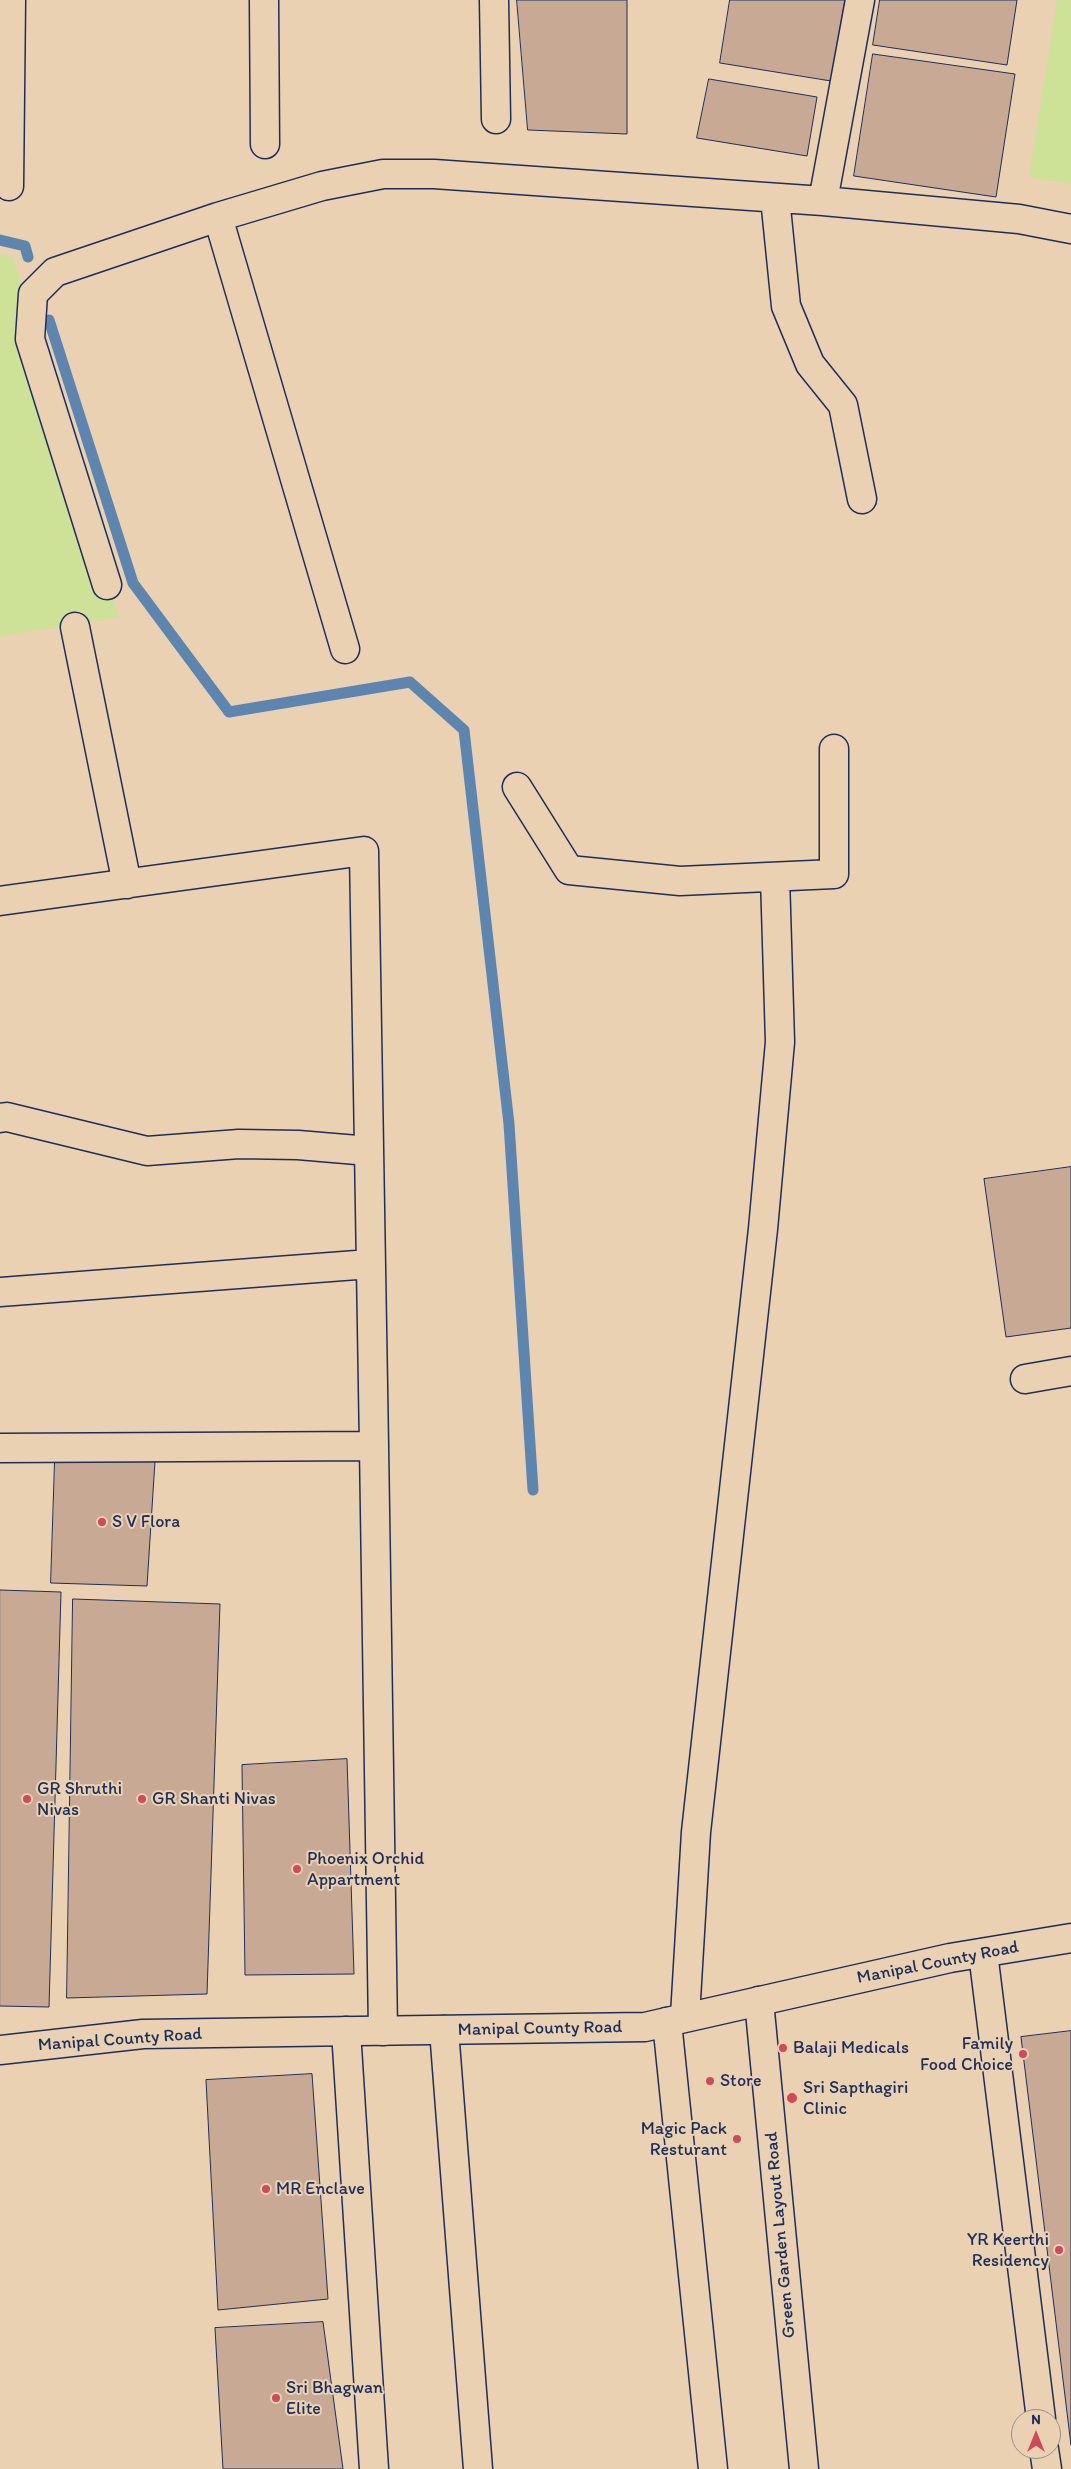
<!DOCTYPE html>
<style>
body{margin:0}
#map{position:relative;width:1071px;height:2469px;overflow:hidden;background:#ead1b2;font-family:Itim,sans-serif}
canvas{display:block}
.north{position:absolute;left:1011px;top:2409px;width:50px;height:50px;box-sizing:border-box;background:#ead1b2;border:1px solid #979090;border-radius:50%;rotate:0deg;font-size:14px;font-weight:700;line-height:20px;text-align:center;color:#1b2f5e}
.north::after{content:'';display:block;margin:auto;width:18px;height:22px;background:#d1495b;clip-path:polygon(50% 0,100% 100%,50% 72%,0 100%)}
</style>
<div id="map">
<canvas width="1071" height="2469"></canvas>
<div class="north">N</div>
</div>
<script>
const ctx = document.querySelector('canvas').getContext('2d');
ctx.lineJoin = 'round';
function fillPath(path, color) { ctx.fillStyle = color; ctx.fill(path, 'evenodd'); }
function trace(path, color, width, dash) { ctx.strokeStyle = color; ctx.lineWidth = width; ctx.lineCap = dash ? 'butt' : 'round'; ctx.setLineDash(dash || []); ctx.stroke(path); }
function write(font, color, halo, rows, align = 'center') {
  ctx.font = font + ' Itim,sans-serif'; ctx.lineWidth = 4; ctx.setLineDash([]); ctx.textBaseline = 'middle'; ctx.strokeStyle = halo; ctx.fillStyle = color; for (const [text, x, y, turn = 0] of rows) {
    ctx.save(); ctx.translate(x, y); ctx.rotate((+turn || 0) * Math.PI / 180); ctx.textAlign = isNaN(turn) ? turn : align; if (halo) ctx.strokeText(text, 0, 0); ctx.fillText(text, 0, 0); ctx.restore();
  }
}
const green = new Path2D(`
 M 1057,0 L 1071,0 L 1071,184 L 1029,177 Z
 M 0,254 L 13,257 L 119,617 L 0,636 Z`);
const stream = new Path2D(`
 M 0,240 L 25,246 L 28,257
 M 49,320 L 133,583 L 229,712 L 410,682 L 464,730 L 509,1124 L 533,1490`);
const building = new Path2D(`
 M 517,0 L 627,0 L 627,134 L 528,130 Z
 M 730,0 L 845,0 L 831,81 L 720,63 Z
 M 880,0 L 1017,0 L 1007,65 L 873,45 Z
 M 873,54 L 1015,74 L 996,197 L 854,176 Z
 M 709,79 L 817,97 L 807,156 L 697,138 Z
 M 1071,1167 L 1071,1328 L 1006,1337 L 984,1179 Z
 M 55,1460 L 155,1461 L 147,1586 L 51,1583 Z
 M 0,1590 L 61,1592 L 49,2007 L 0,2006 Z
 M 73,1599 L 220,1604 L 207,1994 L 67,1998 Z
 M 347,1759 L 354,1974 L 245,1975 L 242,1765 Z
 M 1071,2031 L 1071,2445 L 1021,2037 Z
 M 312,2074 L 328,2299 L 218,2310 L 206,2080 Z
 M 323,2322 L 343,2469 L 223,2469 L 215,2328 Z`);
const minor = new Path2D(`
 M 264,0 L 265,144
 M 494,0 L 496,119
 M 9,186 L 11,0
 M 775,198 L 786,306 L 810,364 L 843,405 L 862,499
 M 823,201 L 860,0
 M 218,217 L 345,649
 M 107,585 L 30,339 L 33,294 L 55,272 L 218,217 L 322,186 L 383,174 L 434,174 L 823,201 L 1019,219 L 1071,229
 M 75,627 L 127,884
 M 517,787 L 569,870 L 680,881 L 834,874 L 834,749
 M 0,901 L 364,851 L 374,1446
 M 0,1118 L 7,1117 L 147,1151 L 239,1144 L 298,1145 L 369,1151
 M 0,1292 L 370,1264
 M 1025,1379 L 1071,1371
 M 0,1448 L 374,1446 L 383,2031
 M 983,1953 L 1041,2419
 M 759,2001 L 804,2469
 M 685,2016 L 696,1832 L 763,1229 L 780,1042 L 775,877
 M 667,2022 L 713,2469
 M 444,2030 L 478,2469
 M 346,2031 L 374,2469
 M 1044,2449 L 1047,2469`);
const major = new Path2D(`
 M 0,2050 L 143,2034 L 645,2027 L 950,1958 L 1071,1938`);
const markers = [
 [102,1522,5,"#d1495b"],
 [27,1799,5,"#d1495b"],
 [142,1799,5,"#d1495b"],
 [297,1869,5,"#d1495b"],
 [783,2048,5,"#d1495b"],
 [1023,2054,5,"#d1495b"],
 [710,2081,5,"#d1495b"],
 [792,2098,6,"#d1495b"],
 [737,2139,5,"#d1495b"],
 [266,2189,5,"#d1495b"],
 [1059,2250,5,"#d1495b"],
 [276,2398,5,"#d1495b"]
];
const poiNames = [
 ["S V Flora",112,1522],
 ["GR Shruthi",37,1789],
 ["Nivas",37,1810],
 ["GR Shanti Nivas",152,1799],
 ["Phoenix Orchid",307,1859],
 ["Appartment",307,1880],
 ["Family",1013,2044,"right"],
 ["Food Choice",1013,2065,"right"],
 ["Balaji Medicals",793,2048],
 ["Store",720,2081],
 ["Sri Sapthagiri",803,2088],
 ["Clinic",803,2109],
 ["Magic Pack",727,2129,"right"],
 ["Resturant",727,2150,"right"],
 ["MR Enclave",276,2189],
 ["YR Keerthi",1049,2240,"right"],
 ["Residency",1049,2261,"right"],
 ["Sri Bhagwan",286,2388],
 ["Elite",286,2409]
];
const streetNames = [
 ["Manipal County Road",938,1963,-11],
 ["Manipal County Road",540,2029,-1],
 ["Manipal County Road",120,2040,-4],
 ["Green Garden Layout Road",781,2235,-95]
];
fillPath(green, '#cde296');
trace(stream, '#5c85b0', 11);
fillPath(building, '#c8aa94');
trace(building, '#1b2f5e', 1);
trace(minor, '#1b2f5e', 31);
trace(major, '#1b2f5e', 31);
trace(minor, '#ead1b2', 28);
trace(major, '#ead1b2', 28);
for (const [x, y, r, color] of markers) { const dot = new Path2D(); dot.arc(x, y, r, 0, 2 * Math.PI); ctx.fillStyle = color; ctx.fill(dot); trace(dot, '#ead1b2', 2); }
write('18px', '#1b2f5e', '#ead1b2', poiNames, 'left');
write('18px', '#1b2f5e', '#ead1b2', streetNames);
</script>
